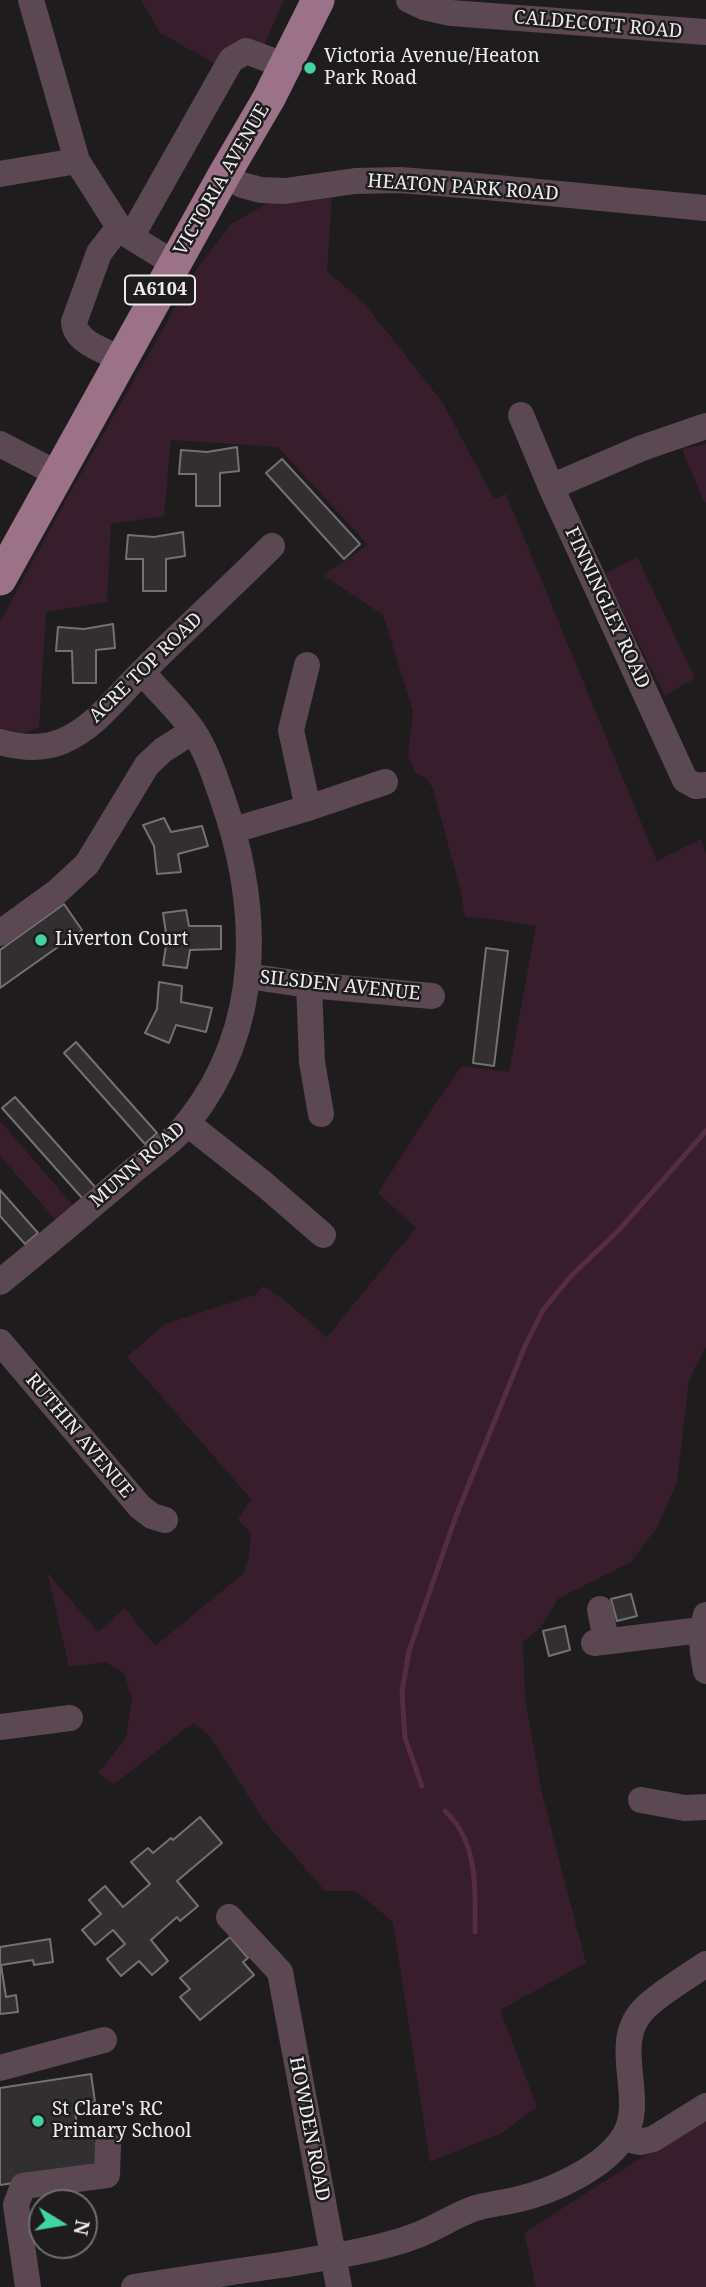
<!DOCTYPE html>
<style>
body{margin:0}
#map{position:relative;width:706px;height:2287px;overflow:hidden;background:#1f1c1e;font-family:"Noto Serif",serif}
canvas{display:block}
.north{position:absolute;left:28px;top:2189px;width:70px;height:70px;box-sizing:border-box;background:#1f1c1e;border:2px solid #726f71;border-radius:50%;rotate:101deg;font-size:19px;font-weight:700;line-height:28px;text-align:center;color:#eeeced}
.north::after{content:'';display:block;margin:auto;width:24px;height:32px;background:#41d4a1;clip-path:polygon(50% 0,100% 100%,50% 72%,0 100%)}
</style>
<div id="map">
<canvas width="706" height="2287"></canvas>
<div class="north">N</div>
</div>
<script>
const ctx = document.querySelector('canvas').getContext('2d');
ctx.lineJoin = 'round';
function fillPath(path, color) { ctx.fillStyle = color; ctx.fill(path, 'evenodd'); }
function trace(path, color, width, dash) { ctx.strokeStyle = color; ctx.lineWidth = width; ctx.lineCap = dash ? 'butt' : 'round'; ctx.setLineDash(dash || []); ctx.stroke(path); }
function write(font, color, halo, rows, align = 'center') {
  ctx.font = font + ' "Noto Serif",serif'; ctx.lineWidth = 5; ctx.setLineDash([]); ctx.textBaseline = 'middle'; ctx.strokeStyle = halo; ctx.fillStyle = color; for (const [text, x, y, turn = 0] of rows) {
    ctx.save(); ctx.translate(x, y); ctx.rotate((+turn || 0) * Math.PI / 180); ctx.textAlign = isNaN(turn) ? turn : align; if (halo) ctx.strokeText(text, 0, 0); ctx.fillText(text, 0, 0); ctx.restore();
  }
}
const green = new Path2D(`
 M 141,0 L 284,0 L 260,55 L 232,73 L 160,33 Z
 M 284,194 L 332,196 L 327,271 L 364,303 L 443,403 L 494,499 L 506,494 L 657,861 L 701,839 L 706,854 L 706,1347 L 689,1380 L 677,1482 L 658,1526 L 631,1562 L 559,1598 L 540,1628 L 523,1642 L 525,1698 L 542,1794 L 586,1963 L 500,2010 L 537,2107 L 502,2133 L 430,2162 L 393,1922 L 356,1891 L 325,1891 L 265,1822 L 209,1735 L 193,1723 L 114,1784 L 98,1773 L 126,1738 L 132,1698 L 124,1673 L 105,1662 L 69,1667 L 47,1572 L 98,1632 L 125,1608 L 155,1646 L 243,1574 L 249,1557 L 251,1534 L 238,1519 L 251,1499 L 127,1357 L 165,1324 L 255,1295 L 263,1286 L 283,1299 L 327,1337 L 416,1228 L 378,1193 L 433,1107 L 462,1066 L 509,1072 L 536,926 L 491,919 L 465,917 L 460,888 L 433,789 L 426,778 L 416,773 L 408,756 L 413,711 L 383,615 L 323,575 L 368,545 L 278,447 L 171,440 L 164,516 L 111,524 L 107,602 L 46,612 L 39,728 L 20,734 L 0,732 L 0,622 L 66,500 L 198,267 L 231,224 Z
 M 706,444 L 706,502 L 704,502 L 682,449 Z
 M 637,557 L 695,678 L 665,696 L 604,574 Z
 M 0,1121 L 77,1210 L 60,1225 L 0,1156 Z
 M 706,2116 L 706,2287 L 536,2287 L 524,2233 Z`);
const stream = new Path2D(`
 M 422,1786 L 405,1738 L 402,1692 L 409,1651 L 456,1516 L 525,1346 L 543,1310 L 571,1276 L 618,1231 L 706,1131
 M 445,1811 C 450,1816 456,1822 459,1828 C 478,1858 475,1898 475,1932`);
const building = new Path2D(`
 M 237,447 L 239,471 L 220,473 L 220,506 L 196,506 L 196,474 L 179,474 L 181,450 L 207,452 Z
 M 282,459 L 360,544 L 344,559 L 266,473 Z
 M 183,532 L 185,556 L 166,559 L 166,591 L 143,591 L 143,559 L 126,559 L 128,535 L 154,537 Z
 M 113,624 L 115,648 L 96,650 L 96,683 L 73,683 L 72,651 L 56,651 L 58,627 L 84,629 Z
 M 164,818 L 171,832 L 202,826 L 208,846 L 178,854 L 181,872 L 157,874 L 154,846 L 143,825 Z
 M 64,904 L 82,930 L 0,988 L 0,950 Z
 M 186,910 L 189,926 L 221,926 L 221,949 L 190,950 L 187,968 L 163,965 L 167,940 L 163,913 Z
 M 486,948 L 508,951 L 494,1066 L 473,1063 Z
 M 159,982 L 182,986 L 181,1002 L 212,1008 L 206,1032 L 176,1025 L 169,1043 L 145,1033 L 157,1009 Z
 M 76,1042 L 157,1133 L 145,1144 L 64,1053 Z
 M 15,1097 L 96,1188 L 83,1199 L 2,1108 Z
 M 0,1190 L 38,1233 L 25,1244 L 0,1216 Z
 M 631,1594 L 637,1616 L 617,1621 L 611,1599 Z
 M 565,1626 L 570,1650 L 549,1656 L 543,1631 Z
 M 200,1817 L 222,1843 L 177,1881 L 198,1906 L 180,1921 L 177,1917 L 151,1940 L 168,1961 L 152,1975 L 139,1961 L 121,1976 L 107,1959 L 125,1944 L 113,1930 L 95,1945 L 82,1930 L 101,1914 L 89,1900 L 105,1886 L 123,1907 L 150,1884 L 131,1862 L 148,1848 L 153,1853 L 171,1838 L 173,1840 Z
 M 230,1937 L 248,1958 L 243,1962 L 254,1975 L 200,2020 L 180,1997 L 190,1989 L 180,1978 Z
 M 50,1939 L 53,1962 L 34,1965 L 33,1960 L 1,1965 L 6,1997 L 16,1995 L 18,2012 L 0,2014 L 0,1947 Z
 M 91,2074 L 95,2102 L 74,2106 L 79,2138 L 98,2136 L 103,2170 L 0,2185 L 0,2088 Z`);
const minor = new Path2D(`
 M 31,0 L 77,161 L 119,227 L 131,237 L 175,264
 M 409,0 L 424,7 L 451,13 L 706,32
 M 0,174 L 77,161
 M 224,175 L 242,185 L 261,190 L 285,191 L 355,181 L 400,180 L 476,186 L 706,208
 M 119,227 L 99,253 L 74,322 C 75,342 105,351 121,359
 M 131,237 L 231,60 L 246,51 L 286,66
 M 521,415 L 551,487 L 685,780 L 696,786 L 706,785
 M 0,444 L 58,474
 M 551,487 L 642,448 L 706,426
 M 307,665 L 291,730 L 308,808
 M 0,742 C 21,748 42,750 63,741 C 97,726 118,695 144,670 C 186,628 230,588 272,546
 M 234,830 L 308,808 L 385,782
 M 0,933 L 58,891 L 87,864 L 147,765 L 163,750 L 193,731
 M 247,976 L 309,985 L 432,996
 M 309,985 L 312,1062 L 321,1114
 M 188,1124 L 264,1184 L 323,1235
 M 0,1282 C 45,1246 89,1208 134,1170 C 152,1155 175,1140 189,1121 C 263,1027 261,909 223,800 C 215,777 207,752 194,732 C 180,711 159,692 142,672
 M 0,1342 L 140,1507 L 152,1516 L 165,1520
 M 600,1609 L 606,1641
 M 706,1615 C 700,1635 702,1651 706,1671
 M 594,1643 L 701,1630
 M 0,1727 L 70,1718
 M 641,1800 L 685,1808 L 706,1807
 M 229,1917 L 280,1972 L 339,2287
 M 0,2068 L 104,2040
 M 623,2138 L 640,2142 L 653,2139 L 706,2106
 M 28,2287 L 16,2205 L 23,2186 L 107,2175 L 108,2145
 M 134,2287 C 183,2279 232,2272 281,2265 C 323,2258 375,2251 415,2236 C 435,2229 453,2216 473,2209 C 488,2204 504,2203 519,2199 C 553,2191 603,2168 623,2138 C 649,2099 607,2043 646,2007 C 663,1991 686,1978 706,1964`);
const major = new Path2D(`
 M 0,579 L 224,175 L 269,98 L 318,0`);
const markers = [
 [310,68,7,"#41d4a1"],
 [41,940,7,"#41d4a1"],
 [38,2121,7,"#41d4a1"]
];
const shields = [
 [160,290,70]
];
const shieldNames = [
 ["A6104",160,290]
];
const streetNames = [
 ["CALDECOTT ROAD",598,25,5],
 ["VICTORIA AVENUE",222,180,-60],
 ["HEATON PARK ROAD",463,188,4],
 ["FINNINGLEY ROAD",607,608,65],
 ["ACRE TOP ROAD",146,668,-44],
 ["SILSDEN AVENUE",340,986,6],
 ["MUNN ROAD",138,1165,-41],
 ["RUTHIN AVENUE",79,1436,50],
 ["HOWDEN ROAD",309,2129,79]
];
const poiNames = [
 ["Victoria Avenue/Heaton",324,57],
 ["Park Road",324,79],
 ["Liverton Court",55,940],
 ["St Clare's RC",52,2110],
 ["Primary School",52,2132]
];
fillPath(green, '#381d2c');
trace(stream, '#562c44', 5);
fillPath(building, '#322f30');
trace(building, '#757173', 2);
trace(minor, '#5c4853', 26);
trace(major, '#9b7288', 33);
for (const [x, y, r, color] of markers) { const dot = new Path2D(); dot.arc(x, y, r, 0, 2 * Math.PI); ctx.fillStyle = color; ctx.fill(dot); trace(dot, '#1f1c1e', 2.5); }
for (const [x, y, w] of shields) { const box = new Path2D(); box.roundRect(x - w / 2, y - 14.5, w, 29, 5); ctx.fillStyle = '#1f1c1e'; ctx.fill(box); trace(box, '#eeeced', 2); }
write('bold 18px', '#eeeced', null, shieldNames);
write('19px', '#eeeced', '#1f1c1e', streetNames);
write('19px', '#eeeced', '#1f1c1e', poiNames, 'left');
</script>
